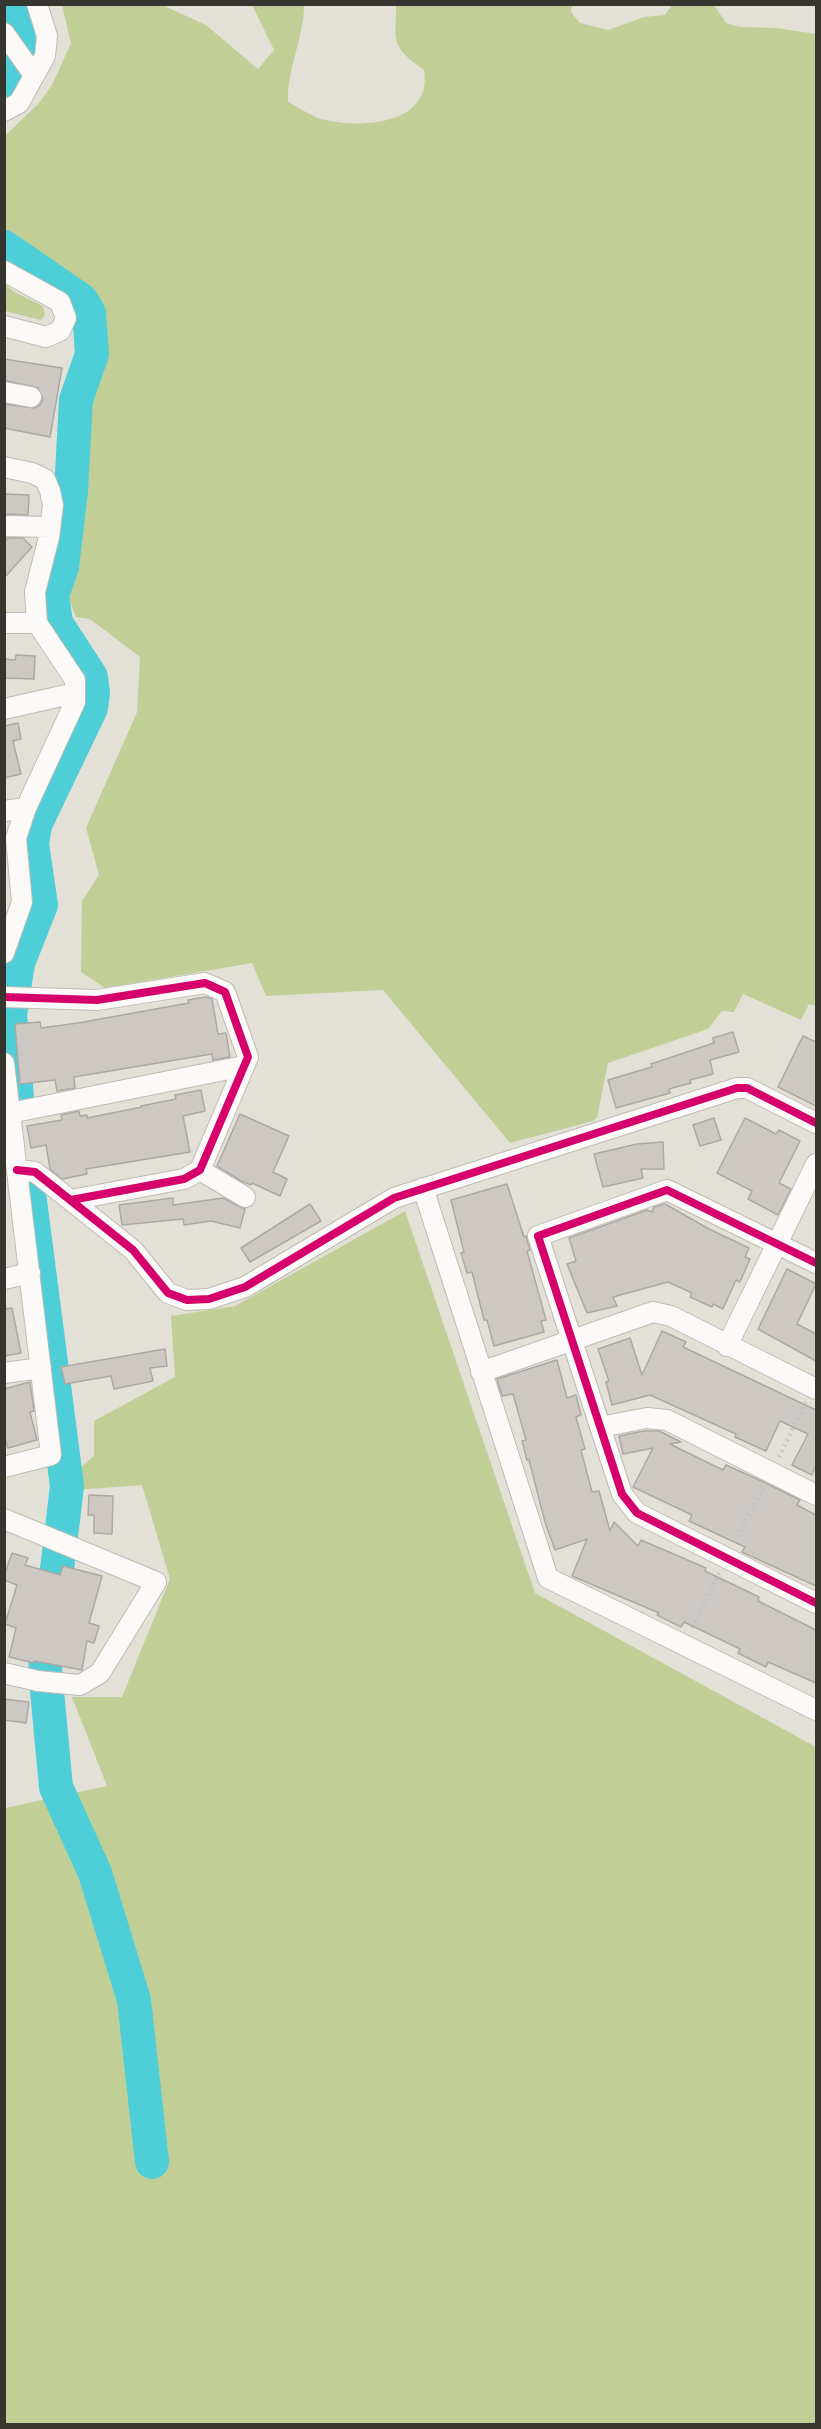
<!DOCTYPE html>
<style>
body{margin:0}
#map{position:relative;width:821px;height:2429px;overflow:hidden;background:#e3e0d8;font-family:Ubuntu,sans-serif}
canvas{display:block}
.frame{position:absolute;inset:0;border:6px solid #37352f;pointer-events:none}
</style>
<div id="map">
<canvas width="821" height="2429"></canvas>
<div class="frame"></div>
</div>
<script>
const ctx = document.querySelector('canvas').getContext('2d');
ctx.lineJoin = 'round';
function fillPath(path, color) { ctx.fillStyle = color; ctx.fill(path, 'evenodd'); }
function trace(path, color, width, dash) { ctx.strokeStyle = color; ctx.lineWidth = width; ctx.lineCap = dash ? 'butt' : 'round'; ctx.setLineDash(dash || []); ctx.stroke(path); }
const forest = new Path2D(`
 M 4,5 L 18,5 L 24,35 L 5,11 Z
 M 62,5 L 162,5 L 206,25 L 258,69 L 274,50 L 252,5 L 304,5 C 304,38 287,68 288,102 C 298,107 310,115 321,119 C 359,129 433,126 424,70 C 390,45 396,44 396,5 L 572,5 L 571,12 L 580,23 L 608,30 L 644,17 L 665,15 L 672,5 L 714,5 L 726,23 L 740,27 L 777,28 L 816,34 L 816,1006 L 809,1004 L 801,1020 L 743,994 L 734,1012 L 722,1011 L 708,1029 L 608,1063 L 597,1118 L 593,1121 L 510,1143 L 383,990 L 266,996 L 252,963 L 105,988 L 81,972 L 82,901 L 99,875 L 86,828 L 137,712 L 140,657 L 90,619 L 76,617 L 68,597 L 64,559 L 77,471 L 79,394 L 94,340 L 87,298 L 5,242 L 5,136 L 39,103 L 52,85 L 71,43 Z
 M 5,284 L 16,293 L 43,306 L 45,315 L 41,320 L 5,311 Z
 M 405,1211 L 535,1593 L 816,1747 L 816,2424 L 5,2424 L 5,1808 L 107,1786 L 72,1697 L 122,1697 L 170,1579 L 142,1485 L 75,1490 L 72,1475 L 94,1456 L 94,1421 L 175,1377 L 171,1316 L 235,1306 Z`);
const river = new Path2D(`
 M 4,90 C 23,49 37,51 16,4
 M 4,247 L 81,300 L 89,313 L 92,354 L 76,400 L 71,491 L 62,567 L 52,595 L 56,623 L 91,677 L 93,693 L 91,708 L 35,825 L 32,844 L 41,905 L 18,963 L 10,1015 L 17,1097
 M 27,1178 L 67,1486 L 45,1670 L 56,1787 L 95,1873 L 134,2000 L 152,2162`);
const building = new Path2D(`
 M 4,359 L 62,368 L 50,437 L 4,428 L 4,404 L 34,408 L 40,405 L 43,399 L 38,388 L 4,380 Z
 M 4,494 L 29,495 L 28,515 L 4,514 Z
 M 8,538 L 23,538 L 32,547 L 4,578 L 4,542 Z
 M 16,655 L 35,656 L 34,679 L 4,678 L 4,659 L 15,660 Z
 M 18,723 L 21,739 L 13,741 L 21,774 L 4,778 L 4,726 Z
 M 206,997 L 212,999 L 218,1034 L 226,1033 L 230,1057 L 213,1060 L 212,1054 L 74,1077 L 75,1088 L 57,1091 L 55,1080 L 20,1084 L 15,1024 L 40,1022 L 41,1028 L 78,1023 L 189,1003 L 188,1000 Z
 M 733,1032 L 739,1052 L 710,1060 L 713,1074 L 690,1080 L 691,1083 L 669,1089 L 670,1093 L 616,1108 L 608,1080 L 652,1067 L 651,1064 L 714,1043 L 713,1038 Z
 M 803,1036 L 816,1042 L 816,1106 L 778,1087 Z
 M 201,1090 L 205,1111 L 183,1116 L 190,1152 L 86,1169 L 87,1174 L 62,1179 L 50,1169 L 46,1145 L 31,1148 L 27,1126 L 62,1120 L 61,1115 L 79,1111 L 80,1116 L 87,1115 L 87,1118 L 142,1107 L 141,1106 L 176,1099 L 175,1095 Z
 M 240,1114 L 289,1136 L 273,1172 L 287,1179 L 280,1196 L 252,1183 L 251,1185 L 241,1181 L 217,1166 Z
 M 714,1118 L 721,1140 L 700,1146 L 693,1125 Z
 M 745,1118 L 776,1134 L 779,1130 L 800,1141 L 779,1183 L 791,1189 L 778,1215 L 748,1199 L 752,1191 L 717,1173 Z
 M 663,1142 L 664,1169 L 641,1169 L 643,1178 L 603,1187 L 594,1154 L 637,1144 Z
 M 507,1184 L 524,1237 L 526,1236 L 530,1250 L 527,1251 L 546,1320 L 541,1321 L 544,1332 L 494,1346 L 487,1320 L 484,1320 L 472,1272 L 467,1273 L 461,1253 L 464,1252 L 451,1200 Z
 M 173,1198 L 173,1205 L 223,1198 L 245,1209 L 240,1228 L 211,1221 L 184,1225 L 183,1219 L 122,1225 L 119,1205 Z
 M 310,1204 L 321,1221 L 250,1262 L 241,1248 Z
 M 665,1204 L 709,1229 L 749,1248 L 745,1257 L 750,1259 L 740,1282 L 736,1280 L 723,1309 L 713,1304 L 712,1307 L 690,1297 L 692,1293 L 668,1282 L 613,1297 L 617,1306 L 587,1313 L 567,1264 L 576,1261 L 569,1238 L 647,1210 L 652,1212 L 654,1207 Z
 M 787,1269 L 816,1284 L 797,1324 L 816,1334 L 816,1361 L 758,1329 Z
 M 12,1308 L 21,1353 L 4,1356 L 4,1309 Z
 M 662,1331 L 686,1342 L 683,1347 L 816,1410 L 816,1465 L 812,1475 L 792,1465 L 808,1434 L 780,1421 L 766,1451 L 735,1437 L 736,1434 L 650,1395 L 612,1405 L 606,1382 L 609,1381 L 598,1349 L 630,1338 L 642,1375 Z
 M 165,1349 L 167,1366 L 150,1368 L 153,1381 L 114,1389 L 111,1376 L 65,1384 L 61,1367 Z
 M 557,1360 L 567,1398 L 576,1395 L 581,1415 L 576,1417 L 585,1449 L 581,1450 L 592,1492 L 599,1491 L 610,1531 L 614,1522 L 638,1546 L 641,1540 L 706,1568 L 705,1571 L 759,1597 L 758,1601 L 816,1630 L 816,1683 L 768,1662 L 766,1667 L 738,1653 L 740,1649 L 684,1622 L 681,1627 L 657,1615 L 659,1613 L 572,1576 L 587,1539 L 555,1550 L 545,1522 L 529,1460 L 527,1460 L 522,1441 L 526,1440 L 513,1394 L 502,1396 L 497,1379 Z
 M 30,1382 L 34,1411 L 30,1412 L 37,1440 L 8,1448 L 4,1436 L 4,1389 Z
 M 644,1431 L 659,1431 L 681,1442 L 670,1444 L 686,1452 L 723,1470 L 726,1465 L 757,1479 L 800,1500 L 797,1505 L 816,1515 L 816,1586 L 742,1552 L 745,1547 L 689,1521 L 692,1515 L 633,1487 L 653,1448 L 623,1454 L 619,1436 Z
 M 89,1495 L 113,1496 L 112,1534 L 94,1533 L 94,1515 L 88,1515 Z
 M 12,1553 L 28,1558 L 25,1565 L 60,1575 L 63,1566 L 102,1576 L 89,1623 L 99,1626 L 94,1643 L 87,1641 L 82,1670 L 34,1661 L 34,1663 L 9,1657 L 16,1628 L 5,1624 L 17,1585 L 4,1580 L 4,1576 Z
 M 4,1699 L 29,1702 L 26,1723 L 4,1720 Z`);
const path = new Path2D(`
 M 779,1457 L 806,1402
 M 734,1542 L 763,1488
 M 692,1628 L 719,1573`);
const street = new Path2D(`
 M 4,33 L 34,75
 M 4,111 L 19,103 L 45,56 L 47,36 L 37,4
 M 4,271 L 60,302 L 66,318 L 60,331 L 46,337 L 4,326
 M 4,392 L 31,397
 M 4,467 L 32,473 L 45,479 L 50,491 L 53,505 L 49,537 L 35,592 L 37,623 L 75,680 L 75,702 L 26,808 L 16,838 L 22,902 L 4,953
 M 4,526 L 50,527
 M 4,623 L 37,623
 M 4,709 L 75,693
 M 4,811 L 26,808
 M 4,997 L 97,1000 L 205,983 L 225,992 L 248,1057 L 200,1170 L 184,1179 L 71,1200
 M 4,1063 L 51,1455 L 4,1467
 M 10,1113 L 244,1066
 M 17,1170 L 35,1172 L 133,1250 L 168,1293 L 187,1300 L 209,1299 L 245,1287 L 394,1198 L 737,1088 L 747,1088 L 816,1123
 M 200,1170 L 245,1197
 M 423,1188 L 548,1578 L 816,1710
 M 816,1263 L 667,1190 L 538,1236 L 622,1494 L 637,1513 L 816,1603
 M 4,1279 L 30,1273
 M 727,1346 L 816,1164
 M 481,1372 L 653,1312 L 671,1316 L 816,1389
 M 4,1373 L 41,1368
 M 600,1427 L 647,1418 L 667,1420 L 816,1495
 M 4,1519 L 156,1582 L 100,1673 L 80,1685 L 38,1681 L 4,1673`);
const cycleway = new Path2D(`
 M 4,997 L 97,1000 L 205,983 L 225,992 L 248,1057 L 200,1170 L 184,1179 L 71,1200
 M 17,1170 L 35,1172 L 133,1250 L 168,1293 L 187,1300 L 209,1299 L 245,1287 L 394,1198 L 737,1088 L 747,1088 L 816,1123
 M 816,1263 L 667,1190 L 538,1236 L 622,1494 L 637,1513 L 816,1603`);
fillPath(forest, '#c1cf96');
trace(river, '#4ecfd7', 34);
fillPath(building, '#cdc8c3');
trace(building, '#ada8a3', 1.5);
trace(street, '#bebbb5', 22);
trace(path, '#c2c1bf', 4, [1.5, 4.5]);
trace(street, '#fbfaf9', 20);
trace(cycleway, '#d6006c', 8);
</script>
